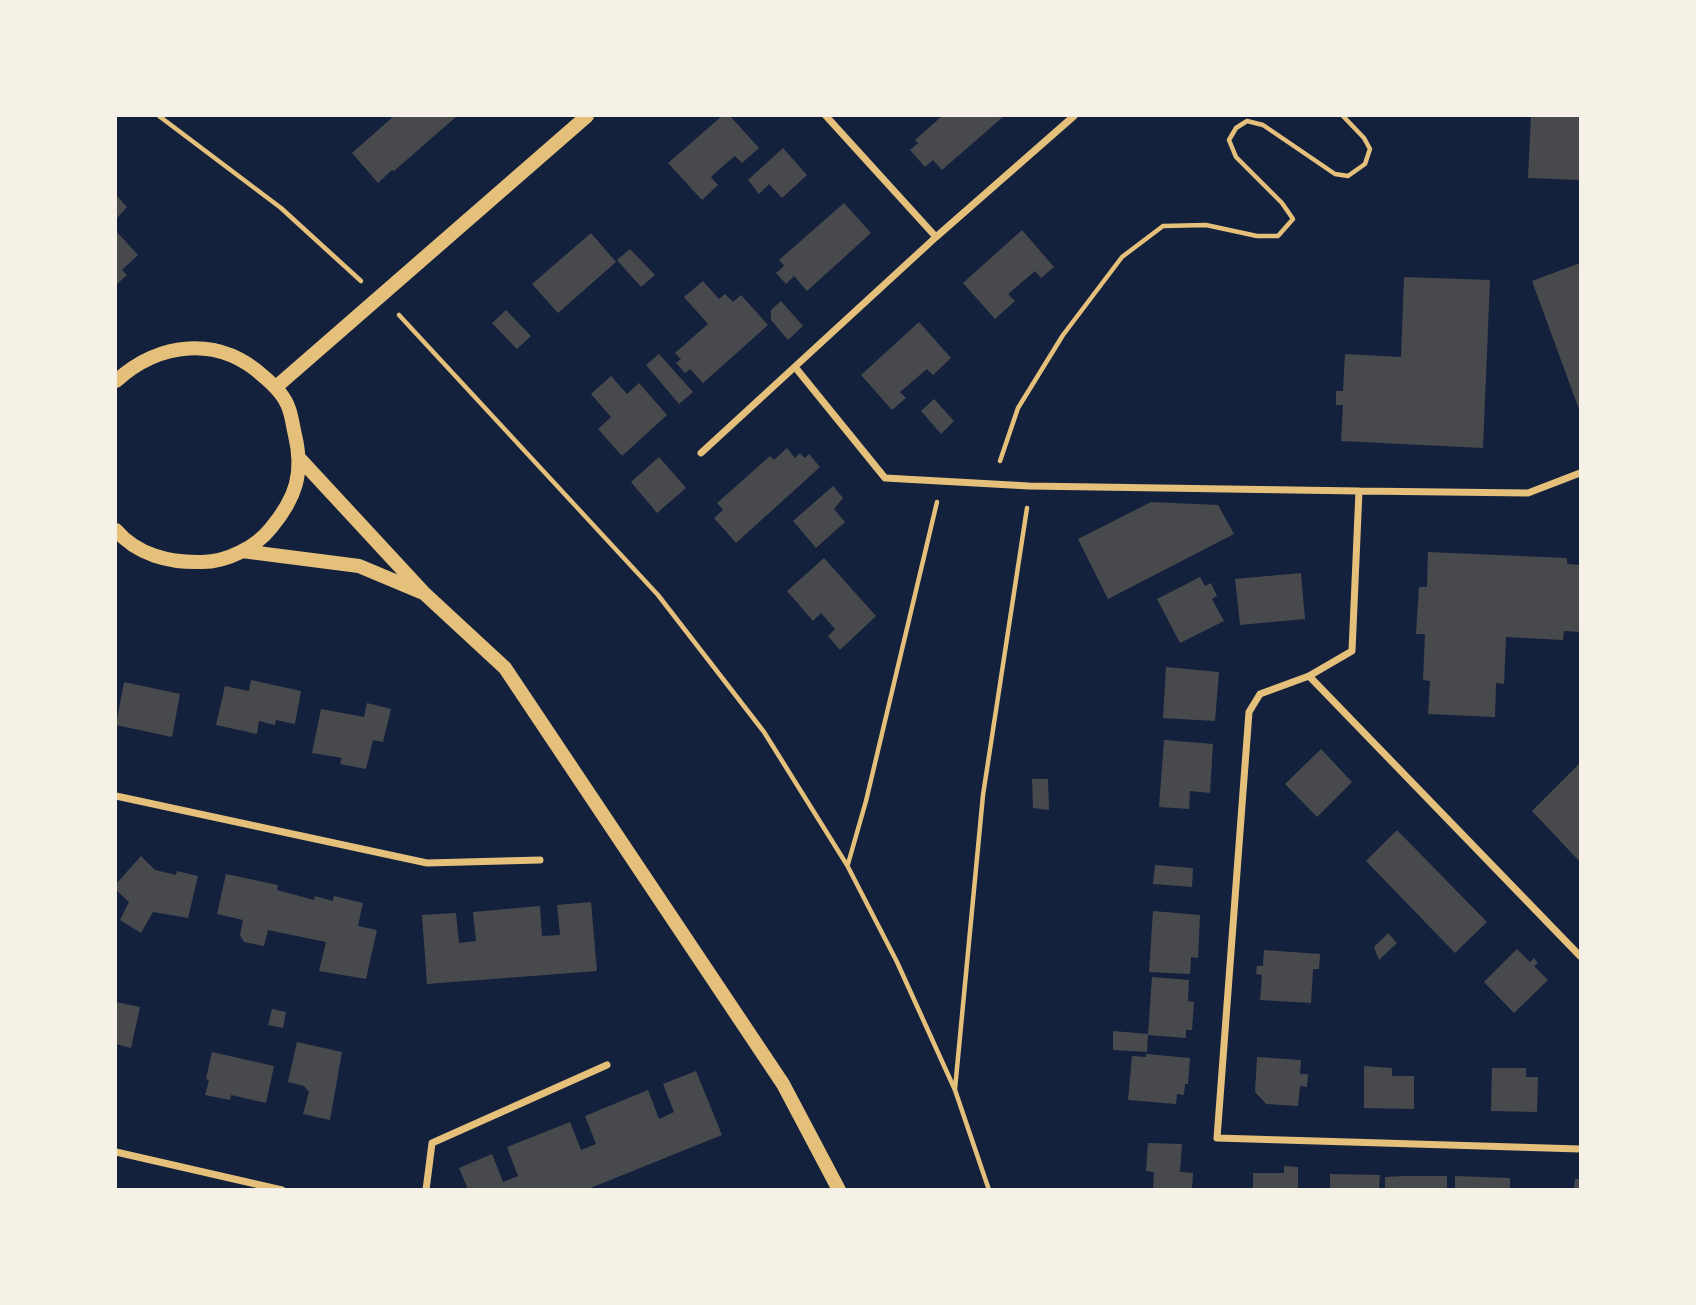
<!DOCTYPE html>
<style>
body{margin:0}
#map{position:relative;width:1696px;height:1305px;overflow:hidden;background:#14213d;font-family:"Noto Serif",serif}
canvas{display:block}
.frame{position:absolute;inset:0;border:117px solid #f6f1e7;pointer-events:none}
</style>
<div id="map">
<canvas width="1696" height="1305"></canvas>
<div class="frame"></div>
</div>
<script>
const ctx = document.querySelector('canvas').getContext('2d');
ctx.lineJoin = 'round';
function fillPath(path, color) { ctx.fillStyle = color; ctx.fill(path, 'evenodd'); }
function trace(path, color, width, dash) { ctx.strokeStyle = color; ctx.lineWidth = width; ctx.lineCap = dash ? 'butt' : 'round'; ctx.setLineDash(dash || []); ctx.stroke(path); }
const building = new Path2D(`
 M 394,116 L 457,116 L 394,171 L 392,170 L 378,183 L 352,153 Z
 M 722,116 L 730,116 L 759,148 L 742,163 L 735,156 L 723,166 L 711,177 L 718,185 L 702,200 L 668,163 Z
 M 942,116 L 1004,116 L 942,170 L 933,160 L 925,167 L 910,150 L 918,143 L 915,140 Z
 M 1531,116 L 1580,116 L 1580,180 L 1528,178 Z
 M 783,148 L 807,175 L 782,198 L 769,184 L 759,194 L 748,180 Z
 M 116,195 L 127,207 L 116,219 Z
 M 844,203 L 871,233 L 807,291 L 794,276 L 786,284 L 776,273 L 784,266 L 779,260 Z
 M 1022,230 L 1054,267 L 1041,278 L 1035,271 L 1008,294 L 1015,301 L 995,319 L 963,283 Z
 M 116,231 L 138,255 L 122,270 L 127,275 L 116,285 Z
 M 591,233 L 616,262 L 558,313 L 532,284 Z
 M 630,249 L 655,275 L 641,287 L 617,260 Z
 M 1580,263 L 1580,412 L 1532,281 Z
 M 1404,277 L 1490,280 L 1483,448 L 1341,441 L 1343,405 L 1336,405 L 1336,391 L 1343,391 L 1345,354 L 1401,357 Z
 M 703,281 L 719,299 L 725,294 L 733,302 L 741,295 L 768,325 L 703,383 L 690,369 L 685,373 L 676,363 L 681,359 L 675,353 L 708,324 L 684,297 Z
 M 781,301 L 803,326 L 788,340 L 771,320 L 771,310 Z
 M 506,310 L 531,336 L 517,349 L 492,323 Z
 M 919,322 L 951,358 L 933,375 L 927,369 L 900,392 L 906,398 L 892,410 L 861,375 Z
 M 659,354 L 693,392 L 679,404 L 646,365 Z
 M 611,376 L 627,394 L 639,383 L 667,415 L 622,456 L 598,429 L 611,417 L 591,394 Z
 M 934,399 L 954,421 L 941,434 L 921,411 Z
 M 787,448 L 795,458 L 800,453 L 805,458 L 809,454 L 820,467 L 736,543 L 714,518 L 723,510 L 717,503 L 770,456 L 774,460 Z
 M 659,457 L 686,488 L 657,513 L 631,482 Z
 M 833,486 L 843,498 L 834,509 L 845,522 L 816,548 L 793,521 Z
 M 1151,502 L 1218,505 L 1234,534 L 1108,599 L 1078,539 Z
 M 1428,552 L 1567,558 L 1567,564 L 1580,565 L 1580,632 L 1564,631 L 1563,640 L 1506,637 L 1504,684 L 1496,683 L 1495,717 L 1428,714 L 1430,681 L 1423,680 L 1425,634 L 1416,634 L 1419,587 L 1427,587 Z
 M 824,558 L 876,616 L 840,650 L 828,636 L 835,629 L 821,613 L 813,621 L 787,591 Z
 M 1301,573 L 1305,619 L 1240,625 L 1235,579 Z
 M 1200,577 L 1205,586 L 1211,583 L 1217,596 L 1212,599 L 1224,621 L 1180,643 L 1157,599 Z
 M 1166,667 L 1219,672 L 1215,721 L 1163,718 Z
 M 251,680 L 301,691 L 295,724 L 276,720 L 275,725 L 259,721 L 257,734 L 216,725 L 225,686 L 249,691 Z
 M 124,682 L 180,694 L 172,737 L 116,725 Z
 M 367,703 L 391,709 L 383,742 L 373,740 L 366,769 L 340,764 L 342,758 L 312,753 L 321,709 L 364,717 Z
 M 1164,740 L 1213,744 L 1210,793 L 1190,791 L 1189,809 L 1159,807 Z
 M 1321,749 L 1352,782 L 1317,817 L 1285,784 Z
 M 1580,763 L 1580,862 L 1532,811 Z
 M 1032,779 L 1048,779 L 1049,810 L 1033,808 Z
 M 1397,830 L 1487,922 L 1455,953 L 1366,861 Z
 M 141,856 L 155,870 L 176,875 L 177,871 L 198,876 L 188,918 L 153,912 L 141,933 L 120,920 L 129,902 L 116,890 L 116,884 Z
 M 1155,865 L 1193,868 L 1192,887 L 1153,884 Z
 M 226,874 L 278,885 L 277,890 L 314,900 L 315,896 L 333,901 L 334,896 L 363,903 L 358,926 L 377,930 L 366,979 L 319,971 L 326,942 L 268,930 L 264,946 L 244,942 L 240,935 L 243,920 L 217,914 Z
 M 591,902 L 597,971 L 427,984 L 422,915 L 456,913 L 459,943 L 476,941 L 473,912 L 540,906 L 542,936 L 560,935 L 557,905 Z
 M 1153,911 L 1200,915 L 1198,958 L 1191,957 L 1190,974 L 1149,972 Z
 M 1388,933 L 1397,943 L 1379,960 L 1374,947 Z
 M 1517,949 L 1530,962 L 1534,958 L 1538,963 L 1534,966 L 1548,980 L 1514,1013 L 1484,982 Z
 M 1264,950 L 1320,954 L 1319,969 L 1313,969 L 1311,1003 L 1260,1000 L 1262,975 L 1256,974 L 1257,966 L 1263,966 Z
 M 1152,977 L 1189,980 L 1188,1001 L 1194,1002 L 1192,1030 L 1186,1030 L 1186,1038 L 1148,1035 L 1147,1052 L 1113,1050 L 1113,1031 L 1148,1034 Z
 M 116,1002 L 140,1007 L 131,1048 L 116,1044 Z
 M 272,1009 L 286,1012 L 283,1028 L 268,1025 Z
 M 297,1042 L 342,1052 L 330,1120 L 303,1114 L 309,1092 L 304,1086 L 288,1082 Z
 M 212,1052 L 274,1066 L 266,1103 L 231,1095 L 230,1100 L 205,1095 L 209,1080 L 206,1079 Z
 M 1146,1054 L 1190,1058 L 1188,1084 L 1185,1084 L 1184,1095 L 1177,1094 L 1176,1104 L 1128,1100 L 1132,1056 L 1146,1057 Z
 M 1257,1057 L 1301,1060 L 1300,1074 L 1308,1074 L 1307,1087 L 1300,1086 L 1298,1106 L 1266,1104 L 1255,1092 Z
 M 1364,1066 L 1392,1068 L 1392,1076 L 1414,1076 L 1414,1109 L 1364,1108 Z
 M 1492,1068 L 1526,1068 L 1526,1077 L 1538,1077 L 1537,1112 L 1491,1111 Z
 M 696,1071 L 722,1135 L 588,1189 L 468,1189 L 459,1168 L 492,1154 L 503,1182 L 518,1176 L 507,1147 L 570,1122 L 581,1150 L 596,1144 L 585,1116 L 648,1090 L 659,1119 L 674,1112 L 663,1084 Z
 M 1148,1143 L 1182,1144 L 1180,1172 L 1193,1173 L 1192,1189 L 1153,1189 L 1154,1172 L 1146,1171 Z
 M 1284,1166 L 1298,1167 L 1298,1189 L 1253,1189 L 1253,1173 L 1284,1173 Z
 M 1330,1174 L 1380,1175 L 1379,1189 L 1330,1189 Z
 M 1404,1176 L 1447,1176 L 1447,1189 L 1385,1189 L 1385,1177 Z
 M 1455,1176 L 1510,1178 L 1510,1189 L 1455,1189 Z
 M 1575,1179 L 1580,1179 L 1580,1189 L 1574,1189 Z`);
const path = new Path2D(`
 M 159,116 L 281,208 L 361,281
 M 399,315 L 658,595 L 764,732 L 847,865 L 897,962 L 955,1090 L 989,1190
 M 1000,461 L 1018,408 L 1063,335 L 1122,257 L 1163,226 L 1206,225 L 1257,236 L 1278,236 L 1293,219 L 1282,203 L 1236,157 L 1229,140 L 1236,128 L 1247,121 L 1263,125 L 1335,174 L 1348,176 L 1365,164 L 1370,149 L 1364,138 L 1343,116
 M 848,864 L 866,801 L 937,502
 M 955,1089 L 983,795 L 1027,508`);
const minor = new Path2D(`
 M 826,116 L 936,237
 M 795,367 L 885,478 L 1029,486 L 1359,491 L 1352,651 L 1309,676 L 1260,694 L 1249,712 L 1217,1138 L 1580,1149
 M 701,453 L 936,237 L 1074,116
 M 1359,491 L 1528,493 L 1580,473
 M 1309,676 L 1580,956
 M 116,796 L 427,863 L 540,860
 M 116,1152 L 282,1190
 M 426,1190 L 432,1143 L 607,1065`);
const secondary = new Path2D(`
 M 116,381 C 159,342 218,335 263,376 C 274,385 285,396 289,409 C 292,417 293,427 295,435 C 304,473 296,498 271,528 C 256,547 227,562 202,562 C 170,563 137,555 116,530
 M 276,387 L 587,116
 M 300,459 L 425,594 L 505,668 L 783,1084 L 839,1190
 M 242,551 L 359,566 L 421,592`);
fillPath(building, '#48494c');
trace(path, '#e5c07b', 4.5);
trace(minor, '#e5c07b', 7);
trace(secondary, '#e5c07b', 14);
</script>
